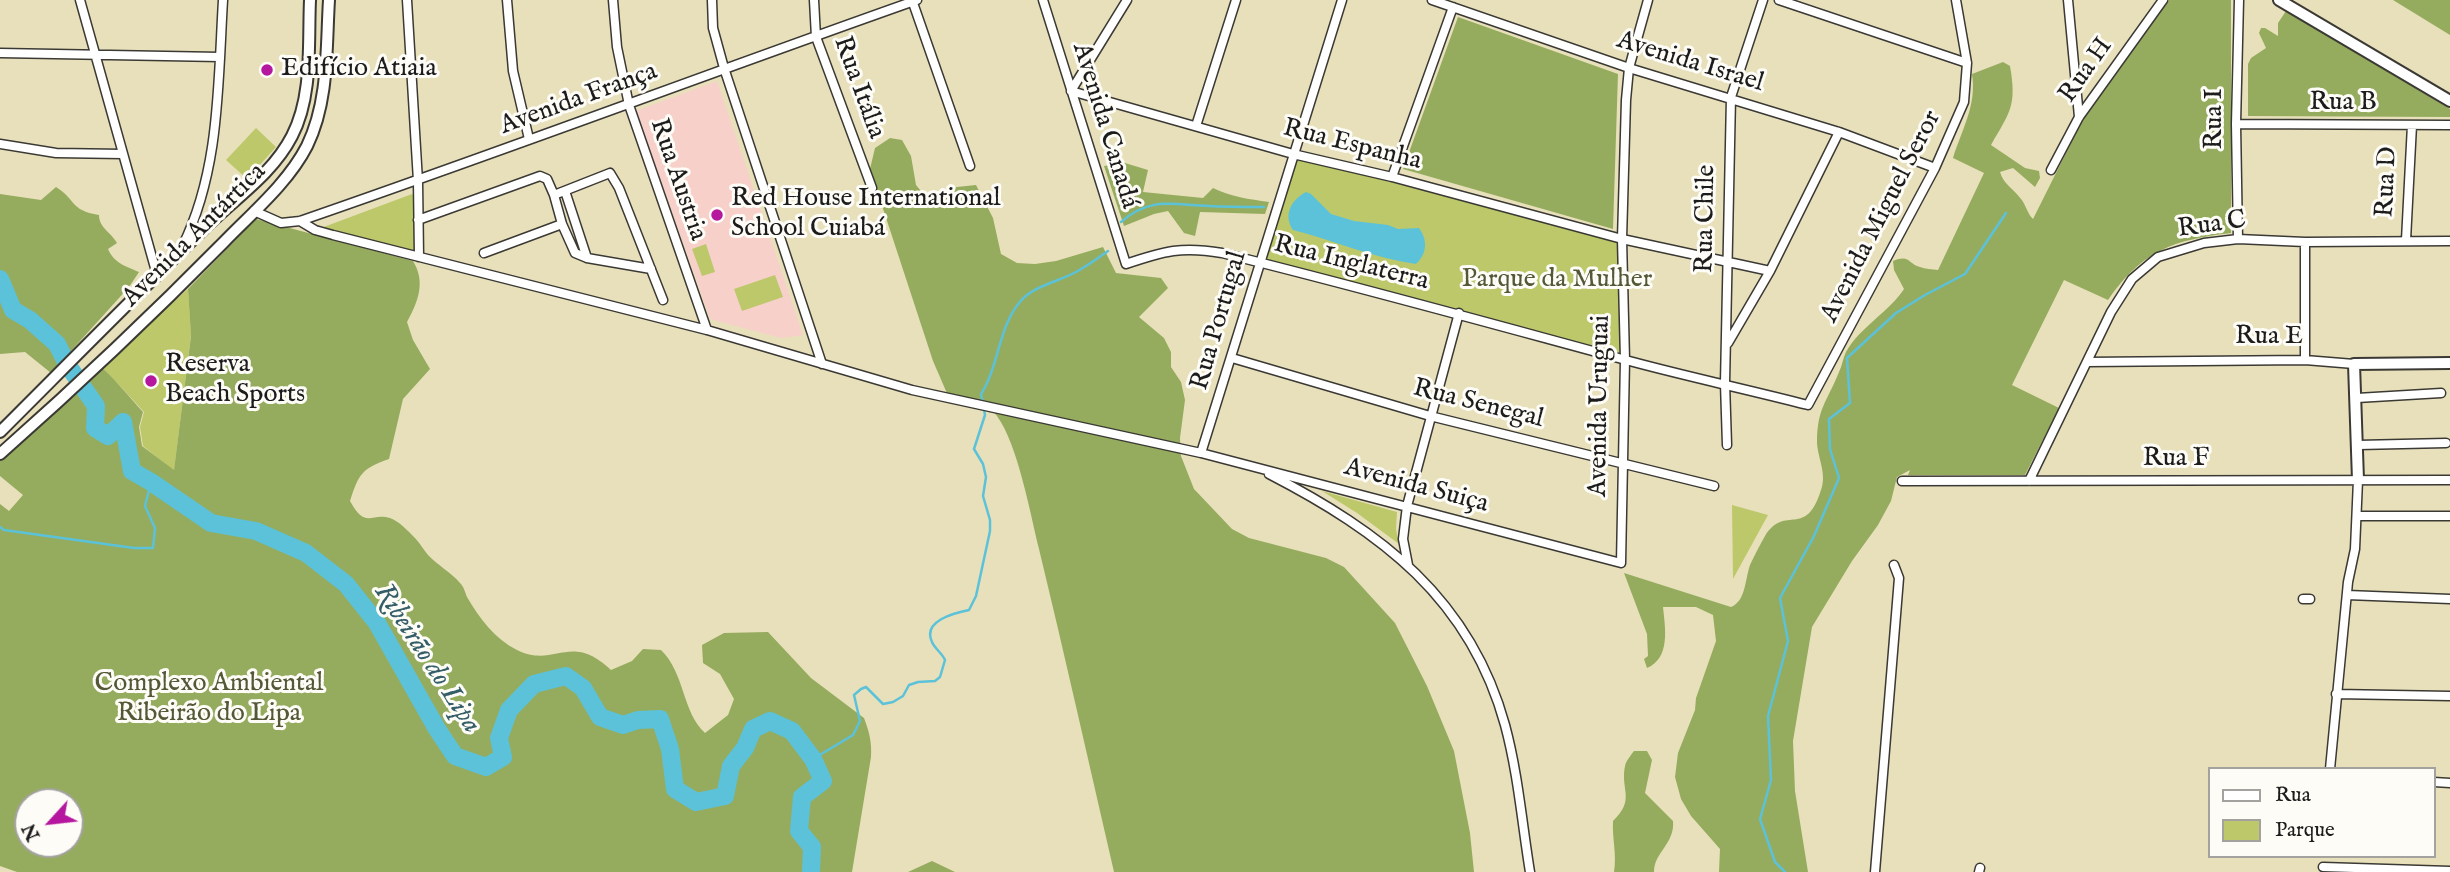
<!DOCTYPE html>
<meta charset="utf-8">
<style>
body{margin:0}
#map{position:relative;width:2450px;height:872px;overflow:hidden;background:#e8e0bb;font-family:"IM FELL English",serif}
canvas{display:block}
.legend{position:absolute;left:2208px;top:767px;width:228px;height:91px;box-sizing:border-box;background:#fdfcf7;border:2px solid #a3a29f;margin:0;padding:9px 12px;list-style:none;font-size:21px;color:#1c1c1c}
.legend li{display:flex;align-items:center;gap:14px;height:35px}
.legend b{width:35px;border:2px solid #a3a29f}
.north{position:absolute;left:14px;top:788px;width:70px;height:70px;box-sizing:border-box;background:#fdfcf7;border:2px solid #a3a29f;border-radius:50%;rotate:243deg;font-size:19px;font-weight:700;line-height:28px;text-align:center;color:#1c1c1c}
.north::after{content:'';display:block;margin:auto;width:24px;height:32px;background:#b5179e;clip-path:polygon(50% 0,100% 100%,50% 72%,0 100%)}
</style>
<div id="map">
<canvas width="2450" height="872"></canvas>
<ul class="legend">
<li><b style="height:9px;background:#fff"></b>Rua</li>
<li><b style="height:19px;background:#bcc86a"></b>Parque</li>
</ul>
<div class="north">N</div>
</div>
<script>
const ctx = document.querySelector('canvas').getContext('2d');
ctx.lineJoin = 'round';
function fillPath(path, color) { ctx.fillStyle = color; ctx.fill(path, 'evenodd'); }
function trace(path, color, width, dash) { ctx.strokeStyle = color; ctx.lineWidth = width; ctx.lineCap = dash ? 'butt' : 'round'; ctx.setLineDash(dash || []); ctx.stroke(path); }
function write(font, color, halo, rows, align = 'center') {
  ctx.font = font + ' "IM FELL English",serif'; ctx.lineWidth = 6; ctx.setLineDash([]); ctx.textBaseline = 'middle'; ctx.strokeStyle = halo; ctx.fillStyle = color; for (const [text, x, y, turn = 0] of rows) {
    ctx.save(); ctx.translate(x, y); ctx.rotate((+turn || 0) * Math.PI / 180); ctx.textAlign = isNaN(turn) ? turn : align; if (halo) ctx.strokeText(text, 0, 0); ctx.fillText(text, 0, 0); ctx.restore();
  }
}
const built = new Path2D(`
 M 717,81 L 803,335 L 781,338 L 710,319 L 636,111 Z`);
const green = new Path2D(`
 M 256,128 L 276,147 L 247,179 L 226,160 Z
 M 1297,158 L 1620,241 L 1621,354 L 1263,259 Z
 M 412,194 L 415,198 L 417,246 L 415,251 L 409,252 L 321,228 Z
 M 706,244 L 715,272 L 702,276 L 692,249 Z
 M 775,275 L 783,297 L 742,311 L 734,289 Z
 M 188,289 L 191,335 L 174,471 L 143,446 L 140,427 L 144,412 C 130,397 117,382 101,367 Z
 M 1322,491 L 1397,512 L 1396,529 L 1399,544 L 1357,513 Z
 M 1732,505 L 1768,515 L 1733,579 Z`);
const forest = new Path2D(`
 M 2169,0 L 2231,0 L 2231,233 C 2173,240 2143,250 2108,300 L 2064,280 L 2012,385 L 2059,408 L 2025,475 L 1908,475 L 1910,470 L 1897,477 L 1891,501 L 1878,525 L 1852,561 L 1812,627 L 1793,741 L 1795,791 L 1808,872 L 1719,872 L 1720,849 L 1691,816 L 1681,799 L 1675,777 L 1678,753 L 1695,710 L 1696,698 L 1716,641 L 1713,615 L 1696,607 L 1663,607 C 1665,627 1671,658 1647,668 L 1644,659 L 1648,656 L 1647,634 L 1624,573 L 1731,607 C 1746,601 1745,579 1750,565 C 1754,556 1760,545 1765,536 C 1786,503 1805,540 1821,490 C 1827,474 1818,459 1817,443 C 1817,408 1827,402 1839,372 C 1842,366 1843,358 1846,352 C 1860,327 1889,312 1904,289 L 1894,270 L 1893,261 C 1910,254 1908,264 1920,267 C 1925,269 1932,269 1938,270 L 1984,173 L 1953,158 C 1962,129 1977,105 1972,74 L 2003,62 L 2010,66 C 2017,106 2010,112 1991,145 L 2025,168 L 2039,171 L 2040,178 L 2035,187 L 2013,168 L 2000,172 C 2004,185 2013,188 2021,199 C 2026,205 2027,213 2033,219 L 2083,119 Z
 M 2393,0 L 2450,0 L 2450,35 Z
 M 2286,11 L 2450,109 L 2450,117 L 2248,116 L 2248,64 L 2251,58 L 2266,48 L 2259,33 L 2261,28 L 2265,28 L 2278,36 L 2278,23 Z
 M 1458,17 L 1618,74 L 1613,229 L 1403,169 Z
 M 890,138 L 902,140 L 911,156 L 916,185 L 926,197 L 957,187 L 976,185 L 993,218 L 1001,254 L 1017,263 L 1035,264 L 1056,261 L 1103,247 L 1116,273 L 1161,278 L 1168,288 L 1139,317 L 1164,338 L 1171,352 L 1171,367 L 1181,382 L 1185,400 L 1180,438 L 1181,456 L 1194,489 L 1232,529 L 1249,538 L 1326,558 L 1344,567 L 1395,623 L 1427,686 L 1454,751 L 1470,833 L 1474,872 L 1114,872 C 1089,764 1065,656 1039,549 C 1030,513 1018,445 997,416 C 985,401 967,401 949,398 L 933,361 L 870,169 L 875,148 Z
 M 1125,163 L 1148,170 L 1143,192 L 1203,198 L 1213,188 C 1231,197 1249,199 1269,202 L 1265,214 L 1200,212 L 1195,236 L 1184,233 L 1168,211 L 1154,214 L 1124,226 L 1104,166 Z
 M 56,187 C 77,200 69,210 99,215 C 99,228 111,232 117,243 L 108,249 C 114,263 125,266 139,272 L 129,287 L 51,373 L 25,352 L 0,354 L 0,194 L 41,200 Z
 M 256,219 L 413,261 C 426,282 418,302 407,322 L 413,340 L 430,369 L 403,399 L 389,459 C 361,469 359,474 350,501 C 366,530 371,512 390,518 C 399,521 408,531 415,538 C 420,543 423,549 428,555 C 437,565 451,572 460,583 C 464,587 465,592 467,597 C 479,618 495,639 517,650 C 555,669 570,631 611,670 L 632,661 L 643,649 L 661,650 C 685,673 682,712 705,733 L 728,715 L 734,699 L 720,674 L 703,663 L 702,645 L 724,633 L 768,632 L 811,678 L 864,718 C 869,731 872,742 871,757 L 852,872 L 17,872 L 0,866 L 0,504 L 9,511 L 23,495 L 0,476 L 0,460 L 62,406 L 101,367 C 117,381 129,397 143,412 L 139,427 L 142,446 L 174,470 L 191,336 L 188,289 ZM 28,802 L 70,802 L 70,844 L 28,844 Z
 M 1634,751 L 1647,751 L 1652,760 L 1645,793 L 1673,821 C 1675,844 1654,852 1654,872 L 1614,872 C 1617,854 1612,839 1613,821 C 1636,799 1620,790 1625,766 C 1626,761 1631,755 1634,751 Z
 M 932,861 L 955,872 L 908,872 Z`);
const water = new Path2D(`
 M 1306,192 L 1311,194 L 1331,214 L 1354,221 L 1388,225 L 1398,229 L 1419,228 C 1428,240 1427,254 1416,264 C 1374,258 1335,241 1293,230 C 1283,215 1291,200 1306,192 Z`);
const stream = new Path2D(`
 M 1121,222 C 1151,196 1173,205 1209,206 C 1227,207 1246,207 1264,207
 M 0,527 L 4,530 L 134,548 L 153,548 L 155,528 L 145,506 L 151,482
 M 813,759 L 853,735 L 860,721 L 854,695 L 861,689 L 866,687 L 883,704 L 893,702 L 903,696 L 909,685 L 918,682 L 935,681 L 940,677 L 945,660 C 942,653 935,649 932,642 C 922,621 954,613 969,610 L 976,596 L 990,531 L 990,520 L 983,496 L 986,477 L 983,464 L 974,449 L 985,415 L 981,394 C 999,366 998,329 1019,303 C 1032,286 1058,282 1076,272 C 1087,266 1098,258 1108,251
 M 1785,872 L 1775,862 L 1760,819 L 1771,780 L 1768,716 L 1788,641 L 1780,598 L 1814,536 L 1839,478 L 1830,449 L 1829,419 L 1850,403 L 1847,358 L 1896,313 L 1925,295 L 1965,274 L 2006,213`);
const river = new Path2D(`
 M 0,279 L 13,310 L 30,320 L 57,344 L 67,364 L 96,406 L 95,428 L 108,436 L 123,422 L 132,471 L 151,482 L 211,523 L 256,531 L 306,553 L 346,584 L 377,623 L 437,729 L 455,756 L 486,767 L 503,757 L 499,738 L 509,710 L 534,684 L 566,676 L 583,688 L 600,717 L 623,725 L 638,720 L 660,719 L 670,749 L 675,789 L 696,802 L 725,796 L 731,766 L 745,748 L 753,729 L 770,721 L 792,731 L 813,759 L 823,781 L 802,797 L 799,831 L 812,847 L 811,872`);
const street = new Path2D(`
 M 80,0 L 157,275
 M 407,0 L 418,181 L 419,257
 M 507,0 L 513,71 L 529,139
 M 613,0 L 617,47 L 629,105 L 707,330
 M 712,0 L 713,28 L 724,68 L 822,364
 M 814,0 L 816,37 L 872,188
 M 912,0 L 970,166
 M 1043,0 L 1126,264 C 1164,251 1182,246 1222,253 C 1356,286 1489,323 1622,359 C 1684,376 1746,389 1808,405 L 1935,168 L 1964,102 L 1967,63 L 1956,0
 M 1432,0 L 1629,68 L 1839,132 L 1935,168
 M 1779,0 L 1967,63
 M 2068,0 L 2079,117
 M 0,53 L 220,57
 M 1071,91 L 1293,154 L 1392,177 L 1622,239 L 1770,271 L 1839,132
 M 1071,91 L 1127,0
 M 2236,124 L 2450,125
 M 1196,126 L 1236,0
 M 0,144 L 56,153 L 123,154
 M 2051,170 L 2079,117 L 2163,0
 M 1392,177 L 1453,7
 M 565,191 L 587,258
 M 554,195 L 562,224 L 575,253 L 587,258 L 651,269
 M 254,211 L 281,223 L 300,221 C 506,150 710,73 917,0
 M 418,220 L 540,176 L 547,179 L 554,195 L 610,173 L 619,188 L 663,300
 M 300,221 L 315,230 L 333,235 L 707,330 L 912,390 L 1201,453 L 1621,563 L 1625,360 L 1622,239 L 1626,100 L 1629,68 L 1648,0
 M 2238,239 L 2236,124 L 2239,0
 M 2406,240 L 2412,125
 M 182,247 C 220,171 218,83 223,0
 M 484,253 L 562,224
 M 1728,343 L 1770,271
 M 1232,358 L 1430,416 L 1714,486
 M 2305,360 L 2305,242
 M 2087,362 L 2305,360 L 2354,364
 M 2357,398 L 2441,393
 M 1727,445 L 1725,383 L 1731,97 L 1763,0
 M 2358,445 L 2446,443
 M 1201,453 L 1342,0
 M 1269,474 C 1381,532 1470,598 1505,725 C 1518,773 1522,823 1530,872
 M 1902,481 L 2450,480
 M 2029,481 L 2111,312 L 2132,279 L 2158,257 L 2204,243 L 2238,239 L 2305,242 L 2450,241
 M 2358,516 L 2450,516
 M 1408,565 L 1403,539 L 1407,506 L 1459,313
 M 2347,595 L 2450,599
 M 2303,599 L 2310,599
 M 2336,694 L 2450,696
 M 2330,769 L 2348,582 L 2355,549 L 2358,480
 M 2434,782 L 2450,783
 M 2323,867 L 2450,871
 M 1875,872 L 1899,578 L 1894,565
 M 1979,872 L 1980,868`);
const secondary = new Path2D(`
 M 2279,0 L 2450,101
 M 0,432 C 69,363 138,293 208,225 C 237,197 273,173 292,136 C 313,96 308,44 310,0
 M 0,454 C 77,386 152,315 224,242 C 252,213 288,183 307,146 C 329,101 326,48 329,0
 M 2358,480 L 2354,364 L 2450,363`);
const markers = [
 [267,70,7,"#b5179e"],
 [717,215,7,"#b5179e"],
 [151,381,7,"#b5179e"]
];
const streetNames = [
 ["Avenida Israel",1690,63,17],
 ["Rua H",2087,71,-55],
 ["Rua Itália",858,88,70],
 ["Avenida França",579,100,-20],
 ["Rua B",2343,104],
 ["Rua I",2216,119,-90],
 ["Avenida Canadá",1104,126,73],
 ["Rua Espanha",1352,146,14],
 ["Rua Austria",677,180,71],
 ["Rua D",2388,182,-87],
 ["Avenida Miguel Seror",1882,217,-63],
 ["Rua Chile",1707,219,-89],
 ["Rua C",2212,226,-8],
 ["Avenida Antártica",195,236,-45],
 ["Rua Inglaterra",1351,264,14],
 ["Rua Portugal",1220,321,-74],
 ["Rua E",2269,338],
 ["Rua Senegal",1478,405,14],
 ["Avenida Uruguai",1601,406,-89],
 ["Rua F",2176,460],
 ["Avenida Suiça",1416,487,15]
];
const poiNames = [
 ["Edifício Atiaia",281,70],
 ["Red House International",731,200],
 ["School Cuiabá",731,230],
 ["Reserva",165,366],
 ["Beach Sports",165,396]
];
const parkNames = [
 ["Parque da Mulher",1557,281],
 ["Complexo Ambiental",209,685],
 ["Ribeirão do Lipa",209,715]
];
const waterNames = [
 ["Ribeirão do Lipa",426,659,57]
];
fillPath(built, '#f7d0ca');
fillPath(green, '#bcc86a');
fillPath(forest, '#95ac5e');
fillPath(water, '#5bc2d9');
trace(stream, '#5bc2d9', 2.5);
trace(river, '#5bc2d9', 18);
trace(street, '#3b3934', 11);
trace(secondary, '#3b3934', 14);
trace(street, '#fff', 8);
trace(secondary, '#fff', 10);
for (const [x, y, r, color] of markers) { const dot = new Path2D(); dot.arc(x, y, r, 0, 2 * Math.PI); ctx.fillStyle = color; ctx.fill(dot); trace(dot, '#fdfcf7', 2.5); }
write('26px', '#1c1c1c', '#fdfcf7', streetNames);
write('26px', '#1c1c1c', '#fdfcf7', poiNames, 'left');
write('26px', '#545837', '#fdfcf7', parkNames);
write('italic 28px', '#355e68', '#fdfcf7', waterNames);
</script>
